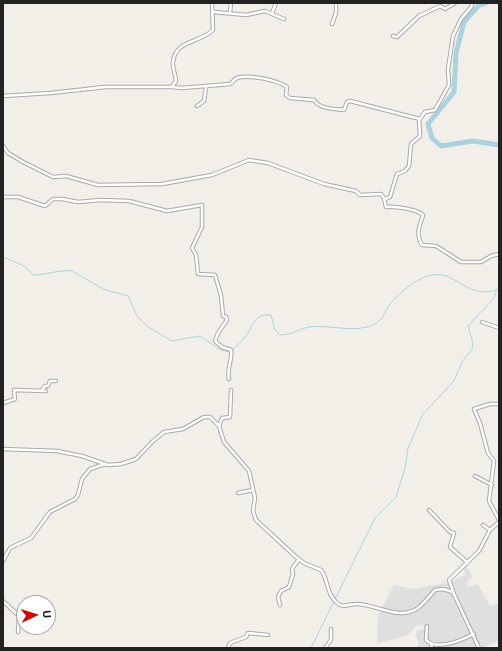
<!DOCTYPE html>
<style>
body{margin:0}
#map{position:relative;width:502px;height:651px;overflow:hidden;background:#f2efe9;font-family:"Open Sans",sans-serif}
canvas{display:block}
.frame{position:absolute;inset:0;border:4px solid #222;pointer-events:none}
.north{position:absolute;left:16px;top:595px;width:40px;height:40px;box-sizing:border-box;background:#fff;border:1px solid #a7a7a7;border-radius:50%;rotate:86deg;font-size:11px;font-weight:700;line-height:16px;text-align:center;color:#222}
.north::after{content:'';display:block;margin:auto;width:14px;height:18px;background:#d40000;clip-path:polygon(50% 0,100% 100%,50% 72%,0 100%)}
</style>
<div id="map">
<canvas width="502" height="651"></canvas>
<div class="frame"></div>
<div class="north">U</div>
</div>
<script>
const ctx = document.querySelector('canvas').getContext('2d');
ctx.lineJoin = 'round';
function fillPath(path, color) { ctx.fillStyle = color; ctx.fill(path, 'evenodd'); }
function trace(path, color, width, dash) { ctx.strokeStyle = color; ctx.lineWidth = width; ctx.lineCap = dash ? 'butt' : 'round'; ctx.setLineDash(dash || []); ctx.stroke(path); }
const residential = new Path2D(`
 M 466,567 L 473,576 L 468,580 L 467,587 L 478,584 L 490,606 L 499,603 L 499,641 L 483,648 L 414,648 L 419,645 L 416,635 L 417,630 L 423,630 L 424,625 L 416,626 L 408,635 L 377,644 L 378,615 L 394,585 L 413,589 L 451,582 L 466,574 L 463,570 Z`);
const stream = new Path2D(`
 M 3,257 L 22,265 L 34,275 C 45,275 63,269 72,271 L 103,289 L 128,296 L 137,316 L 148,327 L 172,341 L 200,336 L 219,349 L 229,352 C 236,347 241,343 246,336 C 254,325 254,313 271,315 L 275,330 L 280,335 C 291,335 299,329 309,327 C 330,324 364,336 380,320 C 384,317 385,311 388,307 C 396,295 414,280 428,276 C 456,267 465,302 499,289
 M 311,648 L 375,518 L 396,497 L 405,468 L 408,448 L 423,414 L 454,381 L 462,362 L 472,349 L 473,344 L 468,326 L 494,298 L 496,291`);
const river = new Path2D(`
 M 486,3 L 479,5 L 464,22 L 456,53 L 454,92 L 428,124 L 432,138 L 441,146 L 473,141 L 499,145`);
const street = new Path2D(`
 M 214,12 L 246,15 L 265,11 L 284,19
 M 230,12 L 231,3
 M 272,13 L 276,3
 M 332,24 L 336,13 L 336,3
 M 393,36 L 397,37 L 419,16 L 440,6 L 445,9 L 455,3
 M 172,87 L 182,88 L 230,84 C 233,82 234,79 237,78 C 249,74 277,80 287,87 L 286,95 L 290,98 L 314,100 C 319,109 335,109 344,110 L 347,102 L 350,101 L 420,119 L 425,112 L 435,110 L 449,85 L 448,69 L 453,36 L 461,19 L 472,6 L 471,3
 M 3,96 L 51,93 L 105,87 L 172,87 L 176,81 C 176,75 172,69 173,62 C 175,40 200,43 213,30 L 212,3
 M 197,106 L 204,101 L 206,87
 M 3,146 L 8,153 L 23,162 L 53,177 L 66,176 L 98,185 L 162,184 L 173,182 L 212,175 L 249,160 L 268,163 L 324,184 L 356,191 L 360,195 L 381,194 L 384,198 L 386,207 C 394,206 417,209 423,215 C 420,226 415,233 422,245 L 436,246 L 461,262 L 481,262 L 491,256 L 499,254
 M 3,197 L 18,197 L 45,206 L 53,199 L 62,199 L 78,202 L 101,200 L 129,201 L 167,211 L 202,205 L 202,227 L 192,248 L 196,255 L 198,274 L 215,275 L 221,295 L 223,316 L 226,317 L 227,320 L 218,333 L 215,341 L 222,347 L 231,350 C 233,360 226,369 229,379
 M 385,199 L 390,197 L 397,174 L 405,171 L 409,166 L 411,144 L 420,136 L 419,119
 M 482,322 L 499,328
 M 42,390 L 45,386 L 48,386 L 50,381 L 56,381
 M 3,403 L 15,399 L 14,390 L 46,391
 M 499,404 L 490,404 L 474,409 L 480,423 L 488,453 L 494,461 L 489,501 L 499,520
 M 219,426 L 222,418 L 230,417 L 231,390
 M 3,449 L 57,451 L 82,456 L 108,465 L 121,464 L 136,459 L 152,442 L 164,432 L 183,429 L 204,417 L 210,417 L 219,426 L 224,442 L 249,471 L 255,498 L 253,511 L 256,520 L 296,557 L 304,563 L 321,570 C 329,581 325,591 337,603 C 343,609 351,603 358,604 C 377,605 400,621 418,608 C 424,603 430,596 435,590 L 443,589 L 453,592 L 479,648
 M 475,476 L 492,485
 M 238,493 L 253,490
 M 429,510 L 450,532 L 454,533 L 450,547 L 467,562
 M 483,525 L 490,530 L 499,522
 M 3,561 L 10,548 L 31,538 L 50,512 L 75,499 L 78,495 L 82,479 L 90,469 L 105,464
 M 453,591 L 449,580 L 479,551 L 490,530
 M 3,601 L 19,616 L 18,632
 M 280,605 L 278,597 L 281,591 L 289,587 L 293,574 L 292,569 L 299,559
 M 427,626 L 426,640 C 437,651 462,640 474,634
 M 431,643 L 432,648
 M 228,648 L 230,643 L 246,637 L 248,633 L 268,635
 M 325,648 L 331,640 L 331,629`);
fillPath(residential, '#e0dfdf');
trace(stream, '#aad3df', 1);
trace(river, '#aad3df', 5);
trace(street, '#a9a9a9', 4.5);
trace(street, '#fff', 2.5);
</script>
